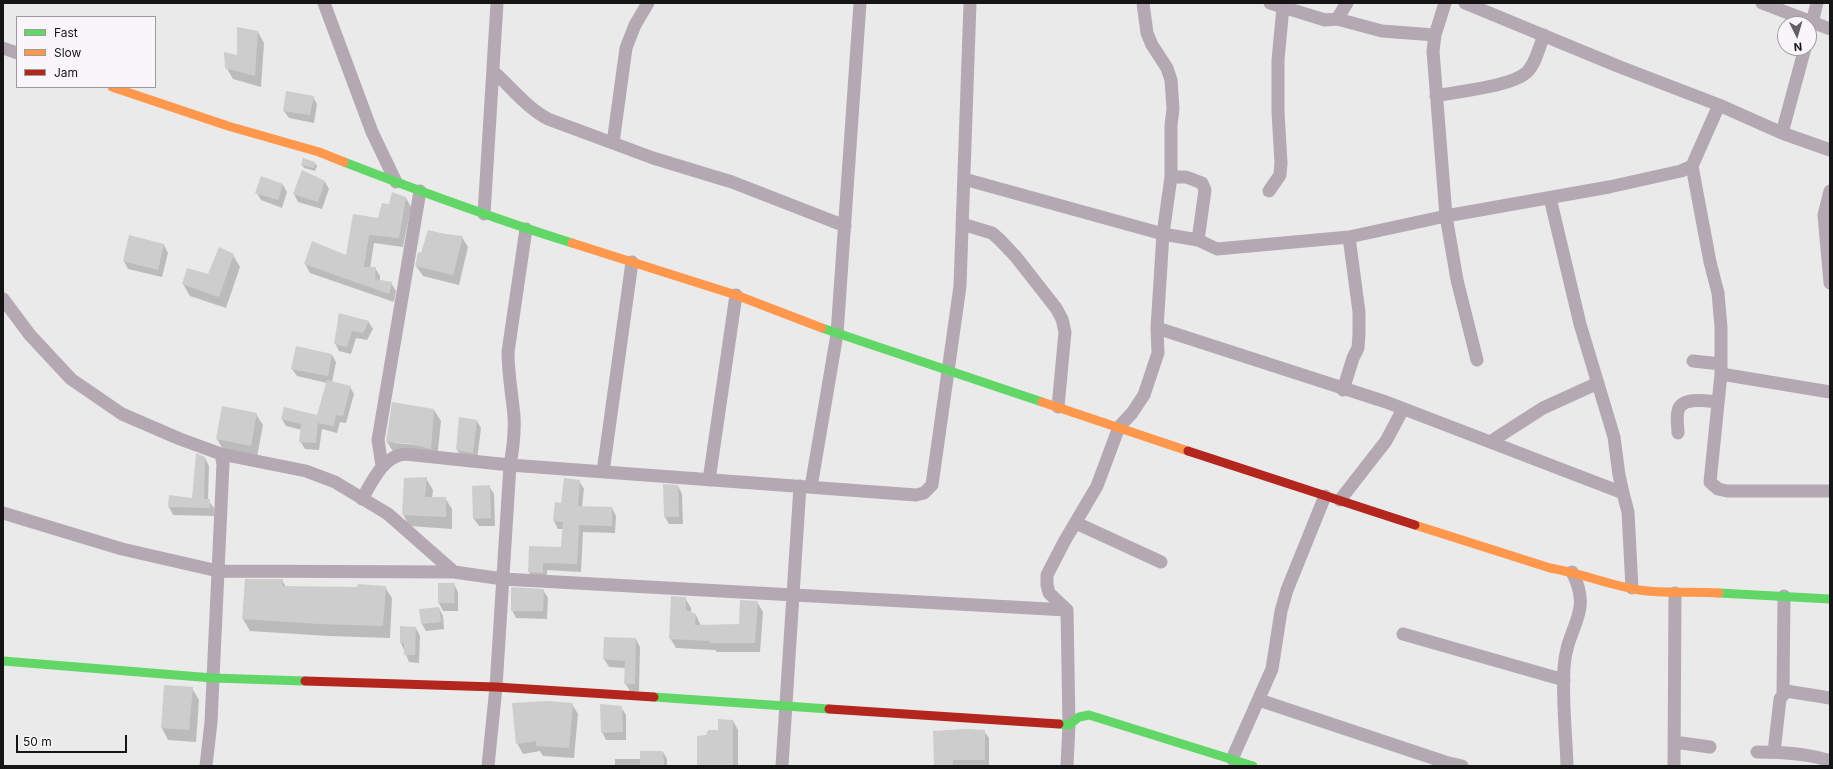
<!DOCTYPE html>
<style>
body{margin:0}
#map{position:relative;width:1833px;height:769px;overflow:hidden;background:#ebeaeb;font-family:Inter,sans-serif}
canvas{display:block}
.frame{position:absolute;inset:0;border:4px solid #161516;pointer-events:none}
.legend{position:absolute;left:16px;top:16px;width:140px;height:72px;box-sizing:border-box;background:#f8f6f9;border:1px solid #9e9c9e;margin:0;padding:5px 7px;list-style:none;font-size:12px;color:#161516}
.legend li{display:flex;align-items:center;gap:8px;height:20px}
.legend b{width:20px;border:1px solid #9e9c9e}
.north{position:absolute;left:1777px;top:16px;width:40px;height:40px;box-sizing:border-box;background:#f8f6f9;border:1px solid #9e9c9e;border-radius:50%;rotate:175deg;font-size:11px;font-weight:700;line-height:16px;text-align:center;color:#161516}
.north::after{content:'';display:block;margin:auto;width:14px;height:18px;background:#616061;clip-path:polygon(50% 0,100% 100%,50% 72%,0 100%)}
.scale{position:absolute;left:16px;top:735px;width:111px;height:18px;box-sizing:border-box;border:2px solid #161516;border-top:0;padding-left:5px;font-size:12px;line-height:14px;white-space:nowrap;color:#161516;-webkit-text-stroke:3px #f8f6f9;paint-order:stroke}
</style>
<div id="map">
<canvas width="1833" height="769"></canvas>
<div class="frame"></div>
<ul class="legend">
<li><b style="height:5px;background:#63d668"></b>Fast</li>
<li><b style="height:5px;background:#ff974d"></b>Slow</li>
<li><b style="height:5px;background:#b3261e"></b>Jam</li>
</ul>
<div class="north">N</div>
<div class="scale">50 m</div>
</div>
<script>
const ctx = document.querySelector('canvas').getContext('2d');
ctx.lineJoin = 'round';
function fillPath(path, color) { ctx.fillStyle = color; ctx.fill(path, 'evenodd'); }
function trace(path, color, width, dash) { ctx.strokeStyle = color; ctx.lineWidth = width; ctx.lineCap = dash ? 'butt' : 'round'; ctx.setLineDash(dash || []); ctx.stroke(path); }
const shadow = new Path2D(`
 M 258,32 L 264,43 L 261,87 L 233,79 L 226,67 Z
 M 313,97 L 317,104 L 314,123 L 289,118 L 284,111 Z
 M 315,163 L 317,166 L 315,171 L 304,168 L 302,165 Z
 M 325,182 L 329,189 L 322,209 L 298,202 L 294,194 Z
 M 283,185 L 287,192 L 282,208 L 261,200 L 256,192 Z
 M 406,198 L 411,207 L 403,247 L 374,243 L 370,268 L 375,268 L 380,276 L 380,281 L 391,283 L 396,291 L 394,302 L 310,273 L 305,264 L 347,257 L 390,206 Z
 M 445,235 L 462,237 L 468,247 L 459,285 L 423,276 L 416,266 L 422,254 Z
 M 164,245 L 168,253 L 162,277 L 128,269 L 124,261 Z
 M 233,255 L 240,267 L 226,308 L 190,296 L 183,284 L 209,275 Z
 M 339,314 L 368,321 L 373,329 L 367,340 L 356,338 L 351,354 L 339,351 L 335,343 Z
 M 332,355 L 336,362 L 332,382 L 350,387 L 354,394 L 346,423 L 340,422 L 337,433 L 322,429 L 319,450 L 305,449 L 300,441 L 302,430 L 286,426 L 282,419 L 318,416 L 327,383 L 297,376 L 292,369 Z
 M 434,410 L 441,421 L 437,460 L 394,453 L 387,442 ZM 394,441 L 419,443 L 419,445 L 394,443 Z
 M 256,414 L 263,425 L 257,457 L 224,451 L 217,439 Z
 M 477,421 L 481,428 L 477,460 L 462,458 L 457,450 Z
 M 205,458 L 209,466 L 208,500 L 214,508 L 214,516 L 173,515 L 169,507 L 169,496 L 192,499 Z
 M 426,478 L 433,490 L 432,498 L 445,498 L 452,509 L 452,529 L 409,526 L 403,514 Z
 M 579,481 L 584,489 L 582,507 L 612,508 L 616,516 L 615,533 L 583,532 L 581,572 L 547,570 L 547,581 L 534,580 L 529,572 L 530,547 L 562,548 L 563,529 L 558,529 L 554,521 L 556,503 L 561,504 Z
 M 489,486 L 494,494 L 495,526 L 479,526 L 474,519 Z
 M 678,486 L 682,494 L 683,524 L 669,524 L 665,517 Z
 M 246,580 L 282,580 L 286,587 L 358,588 L 385,587 L 392,598 L 390,638 L 328,636 L 250,631 L 243,619 Z
 M 439,584 L 454,584 L 458,592 L 458,611 L 443,611 L 439,603 Z
 M 543,590 L 548,598 L 547,619 L 516,618 L 512,610 Z
 M 685,598 L 691,608 L 691,613 L 696,615 L 701,626 L 740,625 L 757,602 L 763,612 L 760,652 L 717,652 L 715,650 L 676,648 L 670,638 Z
 M 439,608 L 443,616 L 444,629 L 426,631 L 422,624 Z
 M 416,628 L 420,636 L 419,663 L 409,662 L 401,643 Z
 M 605,638 L 636,639 L 640,647 L 639,691 L 630,691 L 625,683 L 626,668 L 609,667 L 604,659 Z
 M 192,688 L 199,700 L 196,742 L 168,740 L 162,728 Z
 M 572,704 L 578,714 L 574,758 L 543,756 L 540,751 L 523,754 L 517,743 Z
 M 621,707 L 626,715 L 626,740 L 606,740 L 602,732 Z
 M 733,721 L 738,730 L 738,766 L 698,766 L 707,736 L 719,731 Z
 M 984,731 L 989,738 L 989,766 L 935,766 Z
 M 663,752 L 667,759 L 667,766 L 615,766 L 615,759 L 641,759 Z`);
const building = new Path2D(`
 M 237,27 L 258,31 L 255,76 L 225,68 L 224,52 L 237,55 Z
 M 286,91 L 314,96 L 310,115 L 283,111 Z
 M 303,158 L 315,162 L 314,168 L 301,165 Z
 M 302,170 L 325,181 L 318,202 L 293,194 Z
 M 261,176 L 283,184 L 278,200 L 255,193 Z
 M 392,192 L 406,197 L 399,238 L 369,235 L 364,267 L 376,267 L 375,279 L 392,282 L 389,294 L 304,264 L 312,241 L 346,255 L 353,214 L 378,218 L 382,203 L 389,204 Z
 M 428,230 L 445,234 L 463,236 L 453,275 L 415,266 L 418,252 L 421,253 Z
 M 129,235 L 164,244 L 158,270 L 123,261 Z
 M 219,247 L 234,254 L 219,297 L 182,284 L 187,268 L 208,274 Z
 M 339,313 L 369,321 L 363,333 L 352,331 L 347,347 L 334,344 Z
 M 296,346 L 332,354 L 328,376 L 291,369 Z
 M 327,380 L 351,386 L 343,416 L 336,415 L 334,426 L 318,423 L 316,443 L 299,442 L 301,424 L 281,419 L 284,407 L 317,415 Z
 M 392,402 L 434,409 L 431,449 L 414,445 L 414,444 L 386,442 Z
 M 222,406 L 257,413 L 251,446 L 216,439 Z
 M 459,417 L 477,420 L 473,453 L 456,450 Z
 M 196,453 L 205,457 L 204,499 L 210,499 L 210,508 L 168,507 L 169,495 L 192,498 Z
 M 427,477 L 425,497 L 446,497 L 446,517 L 402,515 L 404,478 Z
 M 564,478 L 580,480 L 578,506 L 612,507 L 612,526 L 579,525 L 577,564 L 543,563 L 543,573 L 528,572 L 529,546 L 561,547 L 563,522 L 553,521 L 555,502 L 561,503 Z
 M 663,484 L 678,485 L 679,517 L 664,517 Z
 M 490,485 L 491,518 L 473,519 L 472,486 Z
 M 245,579 L 283,579 L 282,586 L 357,587 L 358,584 L 386,586 L 383,626 L 320,624 L 242,619 Z
 M 438,583 L 455,583 L 454,603 L 438,603 Z
 M 511,587 L 544,589 L 543,611 L 511,611 Z
 M 671,596 L 686,597 L 686,610 L 696,614 L 695,625 L 739,624 L 740,600 L 758,601 L 755,643 L 710,643 L 710,641 L 669,639 Z
 M 439,607 L 441,622 L 421,624 L 419,609 Z
 M 400,626 L 416,627 L 415,655 L 404,655 L 404,643 L 400,643 Z
 M 604,637 L 636,638 L 635,684 L 624,684 L 625,661 L 603,659 Z
 M 164,685 L 193,687 L 189,730 L 161,728 Z
 M 548,701 L 573,703 L 569,748 L 536,746 L 536,741 L 516,744 L 512,703 Z
 M 600,704 L 622,706 L 623,732 L 601,733 Z
 M 718,719 L 733,720 L 733,766 L 697,766 L 697,736 L 706,735 L 708,730 L 718,730 Z
 M 966,729 L 985,730 L 985,760 L 953,760 L 953,766 L 934,766 L 933,731 Z
 M 640,751 L 663,751 L 664,766 L 640,766 Z`);
const street = new Path2D(`
 M 324,3 L 372,132 L 396,182
 M 1270,3 L 1325,20 L 1337,19 L 1347,3
 M 1445,3 L 1435,35 L 1433,51 L 1446,216 L 1457,280 L 1477,360
 M 1465,3 L 1620,67 L 1719,105
 M 1762,3 L 1830,29
 M 1337,19 L 1382,31 L 1435,35
 M 1809,34 L 1817,3
 M 3,48 L 17,53
 M 494,72 C 512,88 527,108 548,119 L 653,158 L 732,182 L 845,226
 M 1436,96 C 1459,91 1509,87 1526,73 C 1536,64 1539,47 1544,35
 M 1782,133 L 1830,150
 M 613,143 L 626,48 L 635,25 L 648,3
 M 1692,166 L 1710,262 L 1718,293 L 1721,327 L 1721,374 L 1710,482 L 1718,489 L 1727,491 L 1830,491
 M 1171,177 L 1186,177 L 1202,183 L 1205,190 L 1198,240 L 1217,249 L 1349,237 L 1446,216 L 1609,187 L 1681,171 L 1692,166 L 1719,105 L 1782,133 L 1805,48
 M 964,179 L 1163,234 L 1198,240
 M 1269,191 L 1280,175 L 1281,163 L 1278,112 L 1278,60 L 1283,7
 M 1830,191 L 1824,215 L 1830,283
 M 1550,198 L 1580,324 L 1614,437 L 1619,475 L 1623,493
 M 484,214 L 497,3
 M 962,224 L 992,233 L 1000,240 L 1016,257 L 1056,308 L 1062,319 L 1065,332 L 1058,407
 M 3,299 L 30,335 L 71,379 L 122,414 L 180,439 L 221,454 L 223,464 L 211,722 L 206,766
 M 1157,328 L 1386,402 L 1623,493 L 1628,512 L 1632,588
 M 1693,361 L 1721,364
 M 1721,374 L 1830,392
 M 1343,390 L 1353,358 L 1358,348 L 1359,334 L 1359,312 L 1349,237
 M 1678,433 C 1678,426 1676,418 1678,411 C 1681,396 1707,401 1717,402
 M 1490,442 L 1543,408 L 1598,383
 M 221,454 L 306,471 L 335,482 L 388,514 L 454,572 L 503,579 L 1067,610
 M 382,466 L 378,440 L 420,191
 M 603,472 L 632,262
 M 709,480 L 736,295
 M 811,487 L 837,334 L 860,3
 M 362,499 C 372,482 383,456 405,454 L 510,465 L 916,495 L 924,493 L 932,485 L 960,286 L 970,3
 M 1340,500 L 1386,441 L 1403,409
 M 3,513 L 122,549 L 218,571 L 454,572
 M 1076,523 L 1161,562
 M 1403,634 L 1564,680
 M 1783,694 L 1784,596
 M 1259,700 L 1445,762 L 1462,766
 M 1674,742 L 1710,747
 M 1757,752 C 1781,752 1807,753 1830,761
 M 1774,752 L 1780,699 L 1786,691 L 1830,698
 M 1232,759 L 1272,669 L 1281,611 L 1287,590 L 1325,496
 M 488,766 L 496,687 L 510,465 C 513,449 515,433 514,416 C 512,394 508,374 508,352 L 526,229
 M 782,766 L 800,486
 M 1067,766 L 1069,725 L 1067,610 L 1049,593 L 1047,585 L 1047,575 L 1064,542 L 1097,486 L 1119,427 L 1132,413 L 1144,395 L 1158,353 L 1157,328 L 1163,234 L 1171,177 L 1171,125 L 1173,109 L 1171,80 L 1167,68 L 1152,45 L 1147,33 L 1143,3
 M 1567,766 C 1566,734 1562,700 1564,668 C 1566,626 1594,614 1572,572
 M 1674,766 L 1675,593`);
const fast = new Path2D(`
 M 344,162 C 419,191 495,219 572,243
 M 822,328 L 1042,402
 M 1719,593 L 1830,599
 M 3,661 L 213,678 L 305,681
 M 654,697 L 829,709
 M 1059,724 L 1069,725 L 1079,717 L 1089,715 L 1253,766`);
const slow = new Path2D(`
 M 112,87 L 228,126 L 319,152 L 344,162
 M 572,243 L 736,295 L 822,328
 M 1042,402 L 1188,451
 M 1415,525 L 1550,568 C 1580,573 1609,585 1639,590 C 1666,594 1692,591 1719,593`);
const jam = new Path2D(`
 M 1188,451 L 1415,525
 M 305,681 L 496,687 L 654,697
 M 829,709 L 1059,724`);
fillPath(shadow, '#0003');
fillPath(building, '#cecdce');
trace(street, '#b4a9b2', 13);
trace(fast, '#63d668', 9);
trace(slow, '#ff974d', 9);
trace(jam, '#b3261e', 9);
</script>
